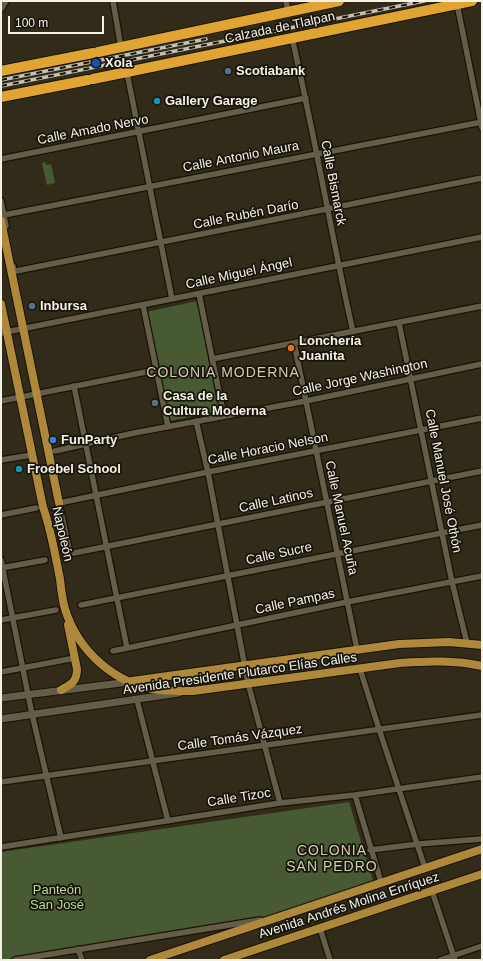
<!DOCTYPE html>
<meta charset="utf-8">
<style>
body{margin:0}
#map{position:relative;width:483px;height:961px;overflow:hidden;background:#322b19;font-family:Arial,sans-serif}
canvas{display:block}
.frame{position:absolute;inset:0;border:2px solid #f5f1e5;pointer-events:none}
.scale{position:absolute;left:8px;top:16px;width:96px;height:18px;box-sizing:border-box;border:2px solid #f5f1e5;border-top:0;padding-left:5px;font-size:12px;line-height:14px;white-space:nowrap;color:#f5f1e5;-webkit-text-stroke:3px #17140c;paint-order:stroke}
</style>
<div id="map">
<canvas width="483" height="961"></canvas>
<div class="frame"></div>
<div class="scale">100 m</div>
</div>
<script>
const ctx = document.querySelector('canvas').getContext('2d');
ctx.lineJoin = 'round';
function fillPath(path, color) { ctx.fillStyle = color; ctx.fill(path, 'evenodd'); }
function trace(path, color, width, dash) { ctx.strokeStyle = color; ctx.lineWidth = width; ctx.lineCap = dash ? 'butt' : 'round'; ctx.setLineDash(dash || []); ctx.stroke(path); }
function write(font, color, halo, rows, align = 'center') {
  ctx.font = font + ' Arial,sans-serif'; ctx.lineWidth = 3.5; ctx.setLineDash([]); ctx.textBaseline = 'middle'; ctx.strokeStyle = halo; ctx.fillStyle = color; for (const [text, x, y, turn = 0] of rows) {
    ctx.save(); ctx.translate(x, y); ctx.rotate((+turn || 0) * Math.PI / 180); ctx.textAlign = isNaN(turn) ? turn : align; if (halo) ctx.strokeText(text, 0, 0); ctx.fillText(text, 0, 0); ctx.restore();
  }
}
const green = new Path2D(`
 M 45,162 L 46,165 L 51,164 L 55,183 L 47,185 L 42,163 Z
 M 197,301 L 220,411 L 169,421 L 146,312 Z
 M 349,802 L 373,881 L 302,907 L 268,917 L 1,960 L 1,852 Z`);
const street = new Path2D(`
 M 113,1 L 121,48
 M 286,1 L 288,11
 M 457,4 L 482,128
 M 1,9 L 6,1
 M 292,38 C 315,136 331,234 353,332
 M 127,73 L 172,299
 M 1,159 L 306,98
 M 1,201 L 6,226
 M 4,215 L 482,122
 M 13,266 L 14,271 L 16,271 L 482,178
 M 199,294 L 224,416
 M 143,305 L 168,427
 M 399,323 L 452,582 L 467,643
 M 1,333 L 482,237
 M 294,343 L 357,649
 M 212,359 L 482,306
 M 74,386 L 127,648
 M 1,401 L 156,370
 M 196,421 L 208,472 L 248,683 L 280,803
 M 55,451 L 134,433 L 306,401 L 482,364
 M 1,460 L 32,455
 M 1,515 L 36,508
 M 70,553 L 59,503 L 208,472 L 482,418
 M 74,553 L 482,471
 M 1,560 L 32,714 L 61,838
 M 1,568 L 45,560
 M 81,605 L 482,525
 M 1,620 L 56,610
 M 113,651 L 347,602 L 482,576
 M 360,669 L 379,729 L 425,868
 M 1,672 L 75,658
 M 137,700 L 168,821
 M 1,782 L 482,715
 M 355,795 L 381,882
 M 1,847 L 280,803 L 355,795 L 482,777
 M 370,850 L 418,844 L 482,839
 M 432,891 L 455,960
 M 320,928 L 330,960
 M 78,949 L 82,960
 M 15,960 L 260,920
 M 440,960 L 482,946`);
const secondary = new Path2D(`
 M 1,698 L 129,682
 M 1,719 L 179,693`);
const primary = new Path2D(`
 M 1,221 L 59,503
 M 1,304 L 43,507 C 51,530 55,554 60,579 C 61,588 62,599 65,609 C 78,651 115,685 160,690 C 171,691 182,691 193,691 L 400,663 C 428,661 455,660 482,666
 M 132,681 L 399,644 L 449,642 L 482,645
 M 61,690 C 71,684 77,682 77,669 L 68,625
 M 150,960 L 482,849
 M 224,960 L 482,874`);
const highway = new Path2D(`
 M 98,52 L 339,1
 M 1,71 L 93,53
 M 93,79 L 472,1
 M 1,97 L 88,80`);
const rail = new Path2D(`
 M 1,80 L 206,39
 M 1,86 L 424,1`);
const markers = [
 [96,63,5,"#1a4fb4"],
 [228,71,4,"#5c6f8a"],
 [157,101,4,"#0f9aa8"],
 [32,306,4,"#5c6f8a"],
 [291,348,4,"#e8710a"],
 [155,403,4,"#5c6f8a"],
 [53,440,4,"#3f7fe0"],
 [19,469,4,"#0f9aa8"]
];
const streetNames = [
 ["Calzada de Tlalpan",280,28,-12],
 ["Calle Amado Nervo",93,130,-11],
 ["Calle Antonio Maura",241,157,-11],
 ["Calle Bismarck",333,183,79],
 ["Calle Rubén Darío",246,215,-11],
 ["Calle Miguel Ángel",239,274,-12],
 ["Calle Jorge Washington",360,378,-12],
 ["Calle Horacio Nelson",268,449,-11],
 ["Calle Manuel José Othón",443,481,79],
 ["Calle Latinos",276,501,-12],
 ["Calle Manuel Acuña",341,518,78],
 ["Napoleón",62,534,77],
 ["Calle Sucre",279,554,-12],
 ["Calle Pampas",295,602,-12],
 ["Avenida Presidente Plutarco Elías Calles",240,674,-8],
 ["Calle Tomás Vázquez",240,738,-8],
 ["Calle Tizoc",239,798,-9],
 ["Avenida Andrés Molina Enríquez",349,906,-18]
];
const poiNames = [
 ["Xola",105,63],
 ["Scotiabank",236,71],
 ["Gallery Garage",165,101],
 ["Inbursa",40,306],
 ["Lonchería",299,341],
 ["Juanita",299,356],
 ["Casa de la",163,396],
 ["Cultura Moderna",163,411],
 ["FunParty",61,440],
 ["Froebel School",27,469]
];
const parkNames = [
 ["Panteón",57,890],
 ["San José",57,905]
];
const neighbourhoodNames = [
 ["COLONIA MODERNA",223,373],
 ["COLONIA",332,851],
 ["SAN PEDRO",332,867]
];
fillPath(green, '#475a33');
trace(street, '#1a1303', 8);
trace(secondary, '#1a1303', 9);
trace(primary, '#1a1303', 10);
trace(highway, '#1a1303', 12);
trace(street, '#645d49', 5.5);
trace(secondary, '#645d49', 7);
trace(primary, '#ae883b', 8);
trace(highway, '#dfa432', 10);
trace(rail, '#c4c0b2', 3.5);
trace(rail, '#17140c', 2, [6]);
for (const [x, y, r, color] of markers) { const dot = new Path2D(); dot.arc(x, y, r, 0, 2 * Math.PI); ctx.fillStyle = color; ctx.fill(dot); trace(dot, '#17140c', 1.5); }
write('13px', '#f5f1e5', '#17140c', streetNames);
write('bold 13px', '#f5f1e5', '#17140c', poiNames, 'left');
write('13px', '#b5d992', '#17140c', parkNames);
ctx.letterSpacing = '1px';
write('14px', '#d4cbb5', '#17140c', neighbourhoodNames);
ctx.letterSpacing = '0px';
</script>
